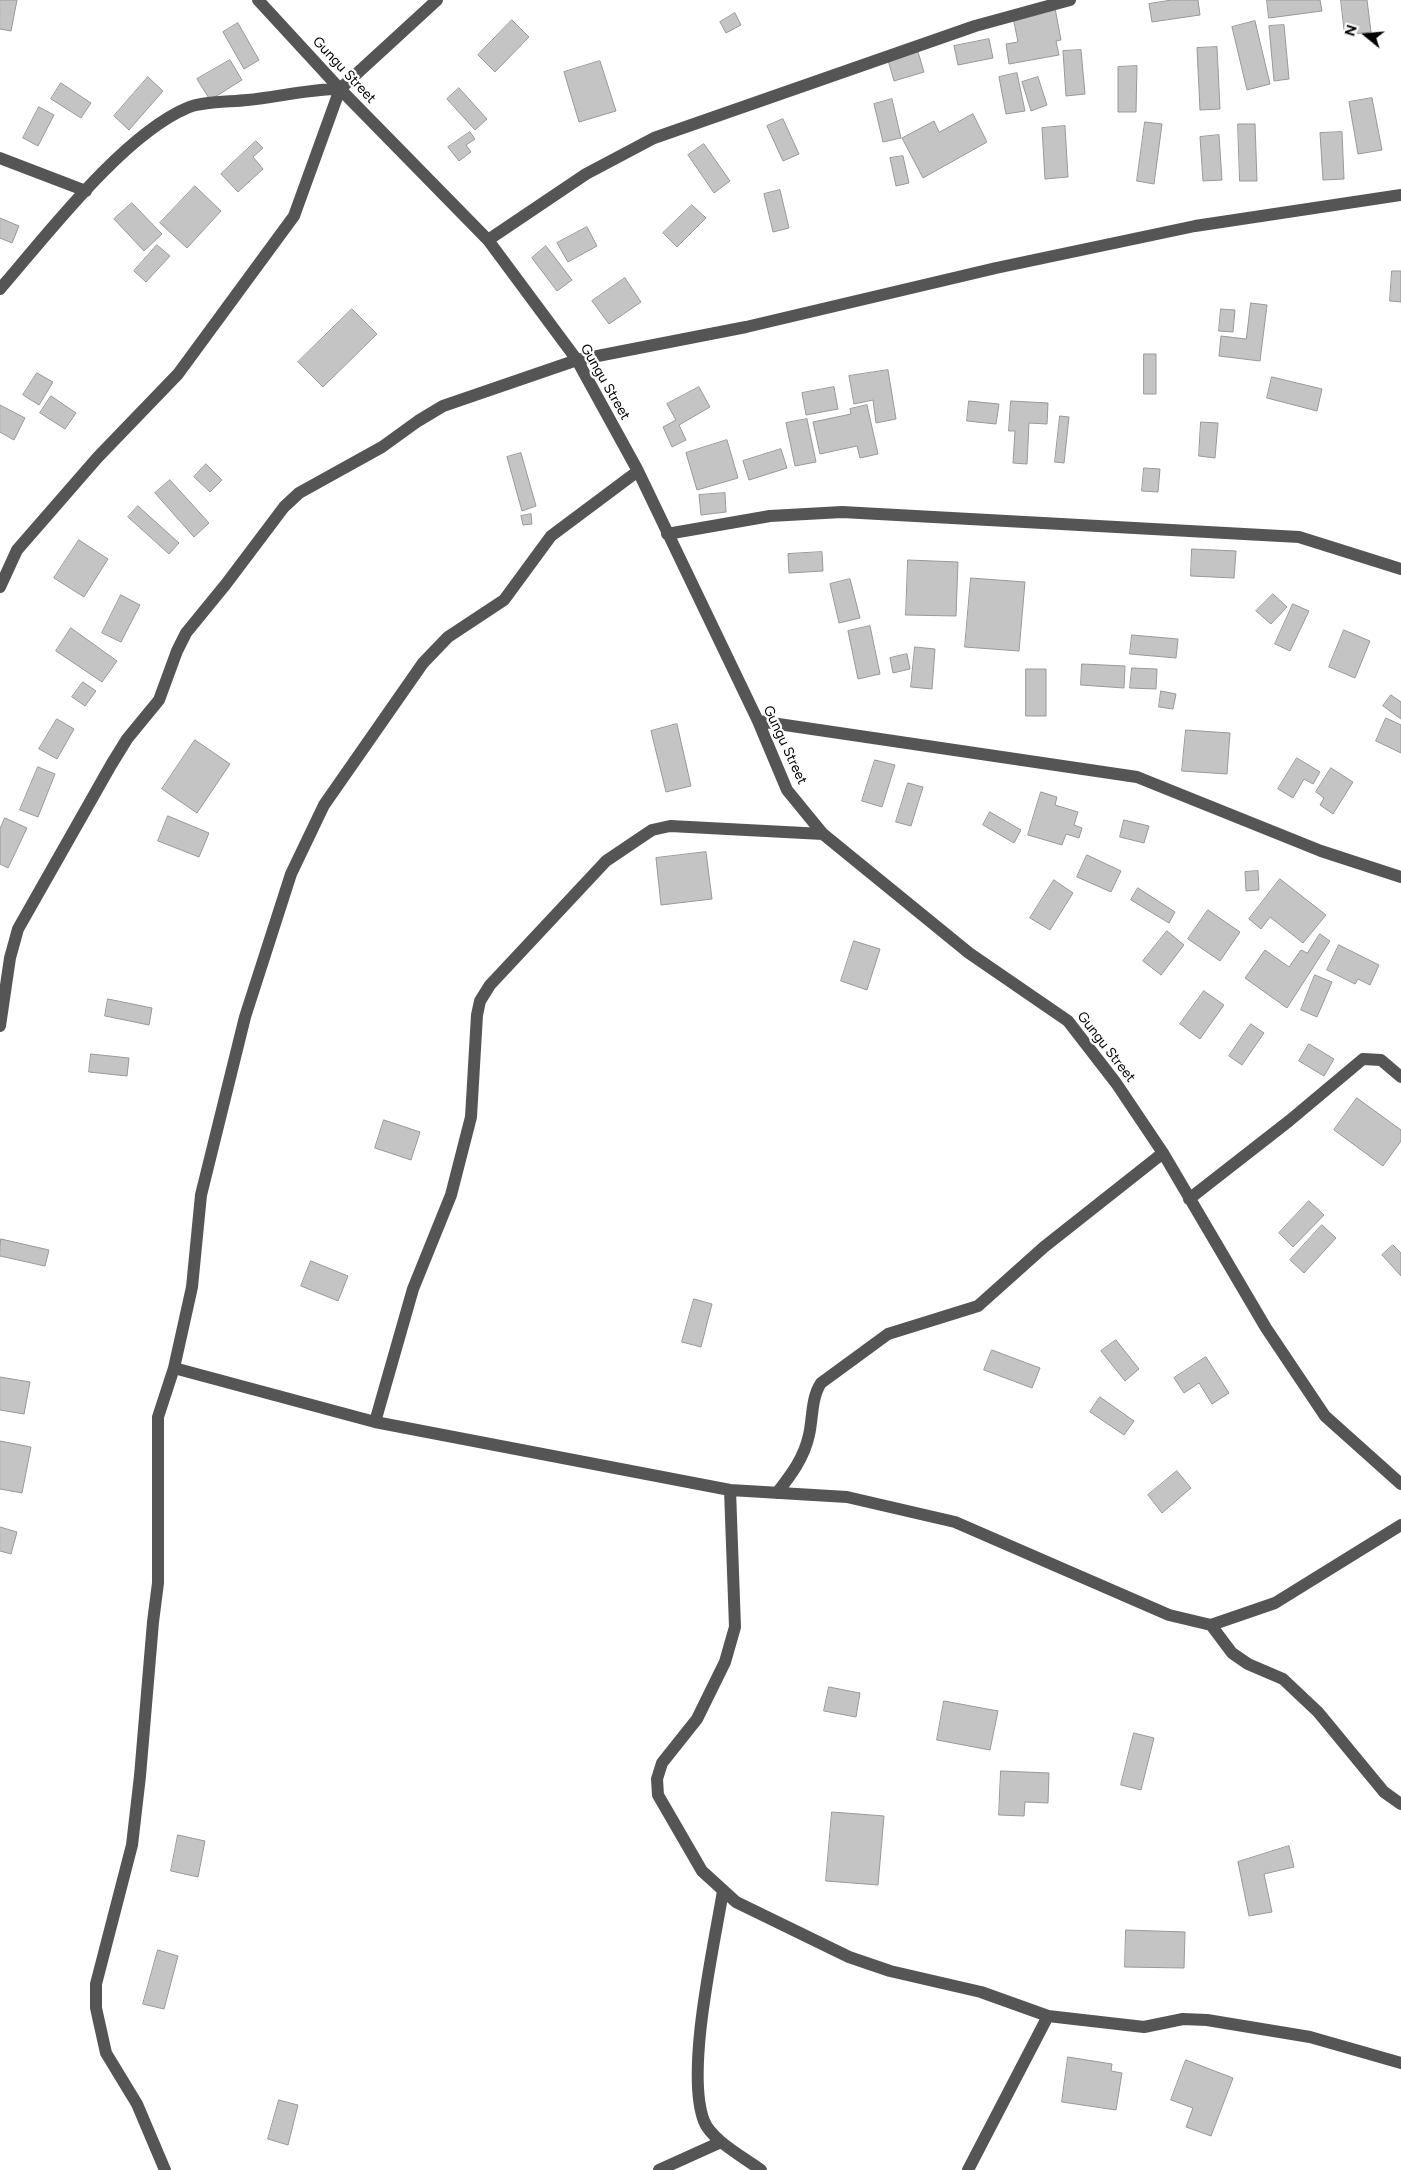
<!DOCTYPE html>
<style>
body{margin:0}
#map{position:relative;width:1401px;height:2170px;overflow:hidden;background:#fff;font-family:Figtree,sans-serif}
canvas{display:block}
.north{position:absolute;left:1341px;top:10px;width:50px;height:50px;-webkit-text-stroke:4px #fff;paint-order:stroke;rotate:287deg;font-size:14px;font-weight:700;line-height:20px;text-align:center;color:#000}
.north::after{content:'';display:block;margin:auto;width:18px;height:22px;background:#000;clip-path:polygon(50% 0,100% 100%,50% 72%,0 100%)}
</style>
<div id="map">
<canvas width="1401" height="2170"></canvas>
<div class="north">N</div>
</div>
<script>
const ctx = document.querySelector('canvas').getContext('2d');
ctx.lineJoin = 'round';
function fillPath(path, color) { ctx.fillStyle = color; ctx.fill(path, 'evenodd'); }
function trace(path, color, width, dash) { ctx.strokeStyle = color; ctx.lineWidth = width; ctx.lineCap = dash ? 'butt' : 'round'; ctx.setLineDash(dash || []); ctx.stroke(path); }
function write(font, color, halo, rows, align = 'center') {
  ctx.font = font + ' Figtree,sans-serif'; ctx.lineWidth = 4.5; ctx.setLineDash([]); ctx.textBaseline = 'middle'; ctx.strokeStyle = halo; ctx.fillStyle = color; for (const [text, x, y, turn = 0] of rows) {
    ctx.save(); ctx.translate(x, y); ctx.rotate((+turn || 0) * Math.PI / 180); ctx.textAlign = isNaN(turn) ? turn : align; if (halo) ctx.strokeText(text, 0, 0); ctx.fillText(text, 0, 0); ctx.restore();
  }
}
const building = new Path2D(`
 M 0,0 L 17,0 L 11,31 L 0,29 Z
 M 1172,0 L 1198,0 L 1200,15 L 1152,22 L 1149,4 Z
 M 1267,0 L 1320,0 L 1322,11 L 1269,18 Z
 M 1341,0 L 1367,0 L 1371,32 L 1345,35 Z
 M 1055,8 L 1061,40 L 1056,41 L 1059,55 L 1009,64 L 1006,44 L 1018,42 L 1013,17 Z
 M 735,13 L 741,25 L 726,33 L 720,22 Z
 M 512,20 L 529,37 L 495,72 L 478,55 Z
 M 1255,21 L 1270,84 L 1247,90 L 1232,27 Z
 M 238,23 L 259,60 L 244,69 L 223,32 Z
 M 1284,25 L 1289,79 L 1274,81 L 1269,26 Z
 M 989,39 L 993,58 L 958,65 L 954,46 Z
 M 1217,47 L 1220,109 L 1200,110 L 1197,48 Z
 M 1081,50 L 1085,94 L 1066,96 L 1063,51 Z
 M 918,52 L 924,72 L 894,81 L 888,60 Z
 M 230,60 L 242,80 L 210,100 L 197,79 Z
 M 600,61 L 616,111 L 579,122 L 564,72 Z
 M 1137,66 L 1136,112 L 1118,112 L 1118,67 Z
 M 1017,73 L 1025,111 L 1006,114 L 999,77 Z
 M 148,77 L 163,91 L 129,130 L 114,116 Z
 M 1038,77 L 1047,105 L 1031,111 L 1022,82 Z
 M 61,83 L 91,103 L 81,118 L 51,99 Z
 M 459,88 L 487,119 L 475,130 L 447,99 Z
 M 1372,98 L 1382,150 L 1358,154 L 1349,102 Z
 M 892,99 L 901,138 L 883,142 L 874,104 Z
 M 39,107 L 54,115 L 38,146 L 23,138 Z
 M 973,114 L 987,142 L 923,178 L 902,138 L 934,121 L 939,132 Z
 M 783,119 L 799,154 L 783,161 L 767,126 Z
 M 1145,122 L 1162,124 L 1154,184 L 1137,181 Z
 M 1238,124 L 1255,124 L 1257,181 L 1240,181 Z
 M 1065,126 L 1068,177 L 1045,179 L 1042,128 Z
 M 470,132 L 475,139 L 466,145 L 471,152 L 459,161 L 448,147 Z
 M 1342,132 L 1344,179 L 1323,180 L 1320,133 Z
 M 1219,135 L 1222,180 L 1203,181 L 1200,137 Z
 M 256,141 L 263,148 L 253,157 L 263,169 L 238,192 L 221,174 Z
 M 704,144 L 730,181 L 714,193 L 688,155 Z
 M 903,156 L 909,183 L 896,186 L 890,158 Z
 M 195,186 L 221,211 L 187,248 L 160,223 Z
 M 780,190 L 789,228 L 773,232 L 764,194 Z
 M 132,203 L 162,234 L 144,251 L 114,219 Z
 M 692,205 L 706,218 L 677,247 L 663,233 Z
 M 0,218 L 19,226 L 12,243 L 0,238 Z
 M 587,227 L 597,246 L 568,262 L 557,243 Z
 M 157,245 L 170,256 L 146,282 L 134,271 Z
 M 546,246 L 572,280 L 557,291 L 532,258 Z
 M 1392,271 L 1401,271 L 1401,302 L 1390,301 Z
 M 625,278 L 641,302 L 609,324 L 592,301 Z
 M 1251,303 L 1267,305 L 1260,361 L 1219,356 L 1221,336 L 1246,339 Z
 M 352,309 L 377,334 L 323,387 L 298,362 Z
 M 1221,309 L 1235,310 L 1233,332 L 1219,331 Z
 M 1144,354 L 1156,354 L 1156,394 L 1144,394 Z
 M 888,370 L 896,419 L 876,423 L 873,400 L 854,404 L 849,376 Z
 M 37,373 L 53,382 L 39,405 L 23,395 Z
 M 1272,377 L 1322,389 L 1317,411 L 1267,398 Z
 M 699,387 L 710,407 L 679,425 L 686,440 L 672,447 L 663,427 L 676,420 L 667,404 Z
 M 834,387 L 838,409 L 806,415 L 802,393 Z
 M 51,396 L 76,413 L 65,429 L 40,413 Z
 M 969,401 L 999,404 L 996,424 L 967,421 Z
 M 1011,401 L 1048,403 L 1047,424 L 1029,423 L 1027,464 L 1013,463 L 1015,431 L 1009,431 Z
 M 0,405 L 25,418 L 14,440 L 0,432 Z
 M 867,405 L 878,454 L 860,458 L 857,446 L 820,454 L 813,422 L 851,414 L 850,409 Z
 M 1060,416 L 1069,417 L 1064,463 L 1055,462 Z
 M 807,419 L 816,462 L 795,466 L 786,423 Z
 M 1201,422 L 1218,423 L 1215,458 L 1199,456 Z
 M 727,440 L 738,478 L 697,490 L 686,453 Z
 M 781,449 L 787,468 L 749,480 L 743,461 Z
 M 521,453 L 536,506 L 522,511 L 507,457 Z
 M 206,464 L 222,480 L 210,492 L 194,477 Z
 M 1144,468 L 1160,469 L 1158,492 L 1142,491 Z
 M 170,480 L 209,523 L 194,537 L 155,493 Z
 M 725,493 L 726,512 L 701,515 L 699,495 Z
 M 138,506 L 179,543 L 169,554 L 128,517 Z
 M 531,514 L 532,524 L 523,525 L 521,516 Z
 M 79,540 L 108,559 L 84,597 L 54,578 Z
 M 1192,549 L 1236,551 L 1234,578 L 1191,576 Z
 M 822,552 L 823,571 L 789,573 L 788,554 Z
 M 908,560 L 958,562 L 956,616 L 906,615 Z
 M 971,578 L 1025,582 L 1019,651 L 965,647 Z
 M 850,579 L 860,618 L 839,623 L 830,584 Z
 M 1273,594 L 1287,607 L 1271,624 L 1256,611 Z
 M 121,595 L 140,605 L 121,642 L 102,633 Z
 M 1293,604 L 1309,611 L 1290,651 L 1275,644 Z
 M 870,626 L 880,674 L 858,679 L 848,631 Z
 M 71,628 L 117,661 L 102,682 L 56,651 Z
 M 1344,630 L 1370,641 L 1355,678 L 1329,667 Z
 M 1132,635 L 1178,639 L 1176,658 L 1130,654 Z
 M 915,647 L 935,649 L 932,689 L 911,687 Z
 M 907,654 L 910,669 L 893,673 L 890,658 Z
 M 1082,664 L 1125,666 L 1124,688 L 1081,685 Z
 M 1132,668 L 1157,669 L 1156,689 L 1130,688 Z
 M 1026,669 L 1046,669 L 1046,716 L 1026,716 Z
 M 83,682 L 96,691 L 85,706 L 72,697 Z
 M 1161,691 L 1176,694 L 1173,709 L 1159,707 Z
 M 1391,695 L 1401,702 L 1401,719 L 1383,706 Z
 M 1386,718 L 1401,725 L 1401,753 L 1376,741 Z
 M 57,719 L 74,729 L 57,759 L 39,749 Z
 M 677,724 L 691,786 L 666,792 L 651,731 Z
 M 1186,730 L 1230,733 L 1227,774 L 1182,771 Z
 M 195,740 L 230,764 L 197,813 L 162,789 Z
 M 1297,758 L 1320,772 L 1313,784 L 1304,779 L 1293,798 L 1278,789 Z
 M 875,760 L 895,765 L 882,807 L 862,801 Z
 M 38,767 L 55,774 L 38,817 L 20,810 Z
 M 1331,768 L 1353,782 L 1333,814 L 1320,805 L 1324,798 L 1316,792 Z
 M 908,783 L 923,787 L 911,826 L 896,822 Z
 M 1041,792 L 1057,797 L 1055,805 L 1078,812 L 1074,825 L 1082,828 L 1079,838 L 1066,834 L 1062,845 L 1028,835 Z
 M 990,812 L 1021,830 L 1014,843 L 983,825 Z
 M 168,816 L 209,833 L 199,857 L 158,841 Z
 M 5,818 L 27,828 L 8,868 L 0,864 L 0,829 Z
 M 1124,820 L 1149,826 L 1144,843 L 1120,837 Z
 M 706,852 L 712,899 L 661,905 L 656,858 Z
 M 1087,855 L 1121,871 L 1111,892 L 1077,877 Z
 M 1258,871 L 1259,890 L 1246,891 L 1245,872 Z
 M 1280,879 L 1326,915 L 1303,943 L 1270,917 L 1261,929 L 1249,919 Z
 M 1054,880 L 1073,893 L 1050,930 L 1030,918 Z
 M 1138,888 L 1175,912 L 1169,923 L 1131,900 Z
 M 1208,910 L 1240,932 L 1220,961 L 1188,939 Z
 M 1167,931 L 1184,945 L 1161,975 L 1143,961 Z
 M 1320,934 L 1330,941 L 1287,1008 L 1245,978 L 1265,950 L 1289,967 L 1301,950 L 1307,953 Z
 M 854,941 L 880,949 L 867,990 L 841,981 Z
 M 1339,945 L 1379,965 L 1370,985 L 1358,979 L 1355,984 L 1327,970 Z
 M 1315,975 L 1332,982 L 1317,1017 L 1301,1010 Z
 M 1204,991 L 1224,1005 L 1200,1039 L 1180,1024 Z
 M 108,999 L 152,1008 L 149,1025 L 105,1016 Z
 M 1251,1024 L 1264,1033 L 1242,1065 L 1229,1056 Z
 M 1309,1044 L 1334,1059 L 1324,1076 L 1299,1061 Z
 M 91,1054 L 129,1058 L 127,1076 L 89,1072 Z
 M 1357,1098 L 1401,1130 L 1401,1141 L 1383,1166 L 1334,1130 Z
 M 384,1120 L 420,1132 L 411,1160 L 375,1148 Z
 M 1309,1201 L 1324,1215 L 1293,1247 L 1279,1233 Z
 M 1322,1225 L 1336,1238 L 1304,1273 L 1290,1260 Z
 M 1,1239 L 49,1250 L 45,1266 L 0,1256 Z
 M 1393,1245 L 1401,1253 L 1401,1276 L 1382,1255 Z
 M 311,1261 L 348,1276 L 338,1301 L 301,1286 Z
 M 694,1299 L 712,1304 L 701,1347 L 682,1342 Z
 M 1116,1340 L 1139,1369 L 1125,1381 L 1101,1351 Z
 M 992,1350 L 1040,1368 L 1032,1388 L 984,1370 Z
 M 1206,1357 L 1229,1393 L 1212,1404 L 1199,1383 L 1184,1393 L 1174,1378 Z
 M 0,1377 L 30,1382 L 24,1414 L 0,1410 Z
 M 1100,1397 L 1134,1421 L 1124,1435 L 1090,1412 Z
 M 0,1441 L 31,1447 L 22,1493 L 0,1489 Z
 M 1177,1471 L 1191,1488 L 1162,1513 L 1148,1495 Z
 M 0,1527 L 17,1532 L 11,1554 L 0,1551 Z
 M 829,1687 L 860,1693 L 856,1717 L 824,1711 Z
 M 944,1701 L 998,1711 L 990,1750 L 937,1740 Z
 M 1134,1733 L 1154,1738 L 1141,1790 L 1121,1785 Z
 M 1001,1771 L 1049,1773 L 1048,1803 L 1025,1802 L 1024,1816 L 999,1815 Z
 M 832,1812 L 884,1816 L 878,1885 L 826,1881 Z
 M 178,1835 L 205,1841 L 198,1877 L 171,1871 Z
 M 1289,1846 L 1294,1867 L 1264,1874 L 1272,1912 L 1249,1916 L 1238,1862 Z
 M 1126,1930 L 1185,1932 L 1184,1968 L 1125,1967 Z
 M 158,1950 L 178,1956 L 164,2009 L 143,2004 Z
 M 1068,2057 L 1112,2064 L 1111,2071 L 1122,2073 L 1116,2110 L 1062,2102 Z
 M 1186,2060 L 1233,2078 L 1211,2136 L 1186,2127 L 1193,2108 L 1171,2100 Z
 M 279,2100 L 298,2105 L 288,2145 L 268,2139 Z`);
const minor = new Path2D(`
 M 258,0 L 340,89 L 488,240 L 577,360 L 638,471 L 758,721 L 787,790 L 823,834 L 969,953 L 1068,1021 L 1116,1083 L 1163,1153 L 1266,1328 L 1325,1416 L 1401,1484
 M 0,158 L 86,191
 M 488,240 L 586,174 L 654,138 L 975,26 L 1070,0
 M 0,289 C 46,236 123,135 187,108 C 201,101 230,102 247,100 C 278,97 309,89 340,89
 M 667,534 L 770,516 L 842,512 L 1299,537 L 1401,569
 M 0,587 L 17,550 L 98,457 L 178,374 L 294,216 L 340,89 L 437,0
 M 758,721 L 1137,777 L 1321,851 L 1401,877
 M 0,1026 L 10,958 L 18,929 L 111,765 L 127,739 L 159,700 L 177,651 L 186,633 L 226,584 L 284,507 L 299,493 L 382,447 L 418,421 L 443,406 L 577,360 L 746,327 L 996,268 L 1195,226 L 1401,195
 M 1189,1199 L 1289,1121 L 1363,1059 L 1381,1060 L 1401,1077
 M 174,1368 L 375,1422 L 730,1490 L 847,1497 L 955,1522 L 1169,1615 L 1211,1625 L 1275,1603 L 1401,1525
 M 375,1422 L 413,1289 L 451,1195 L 471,1117 L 477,1015 L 480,1001 L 490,985 L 606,861 L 652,830 L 670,826 L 823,834
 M 730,1490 L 735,1627 L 725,1662 L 697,1719 L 662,1763 L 657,1779 L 658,1795 L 702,1871 L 736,1902 L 849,1957 L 890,1971 L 981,1992 L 1048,2016 L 1144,2027 L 1183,2019 L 1207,2020 L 1310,2037 L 1401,2063
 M 777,1493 C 791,1475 804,1458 809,1435 C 813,1418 811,1398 821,1383 L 888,1334 L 978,1306 L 1044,1247 L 1163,1153
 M 1211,1625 L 1232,1653 L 1248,1664 L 1283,1679 L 1318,1712 L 1384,1792 L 1401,1804
 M 723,1891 C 714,1946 685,2072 704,2121 C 711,2140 745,2158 761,2170
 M 165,2170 L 137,2104 L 106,2053 L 96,2008 L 96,1984 L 132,1845 L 140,1776 L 153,1622 L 158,1583 L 158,1417 L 174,1368 L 192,1287 L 201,1195 L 245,1017 L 291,874 L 324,805 L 423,663 L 448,637 L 504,600 L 551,536 L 638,471
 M 659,2170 L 721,2142
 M 968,2170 L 1048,2016`);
const streetNames = [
 ["Gungu Street",344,70,47],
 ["Gungu Street",605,382,60],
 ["Gungu Street",785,745,65],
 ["Gungu Street",1106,1047,52]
];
fillPath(building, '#c4c4c4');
trace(building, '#999', 1);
trace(minor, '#555', 12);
write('14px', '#000', '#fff', streetNames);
</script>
